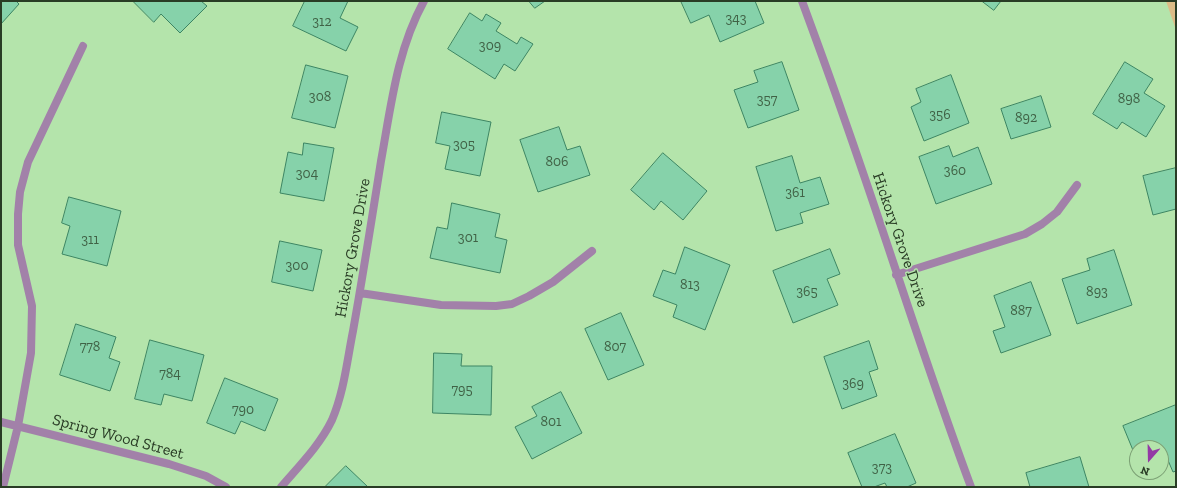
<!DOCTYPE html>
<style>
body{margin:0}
#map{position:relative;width:1177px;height:488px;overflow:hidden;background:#b4e4ab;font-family:"Zilla Slab",serif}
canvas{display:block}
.frame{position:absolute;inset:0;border:2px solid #293c25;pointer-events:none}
.north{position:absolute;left:1129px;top:440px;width:40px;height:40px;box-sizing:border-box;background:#b4e4ab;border:1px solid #7ca175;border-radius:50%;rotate:200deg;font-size:11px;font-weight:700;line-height:16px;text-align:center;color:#293c25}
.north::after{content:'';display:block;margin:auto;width:14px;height:18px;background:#933aa5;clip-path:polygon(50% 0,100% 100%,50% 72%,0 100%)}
</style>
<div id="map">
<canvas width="1177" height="488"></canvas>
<div class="frame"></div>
<div class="north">N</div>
</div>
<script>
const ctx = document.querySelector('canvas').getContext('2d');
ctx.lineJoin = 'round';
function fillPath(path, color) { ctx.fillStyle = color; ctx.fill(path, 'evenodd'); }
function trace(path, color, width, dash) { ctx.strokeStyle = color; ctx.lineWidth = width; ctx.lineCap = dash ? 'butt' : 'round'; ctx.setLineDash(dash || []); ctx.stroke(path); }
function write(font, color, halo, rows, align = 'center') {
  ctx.font = font + ' "Zilla Slab",serif'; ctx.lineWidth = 3; ctx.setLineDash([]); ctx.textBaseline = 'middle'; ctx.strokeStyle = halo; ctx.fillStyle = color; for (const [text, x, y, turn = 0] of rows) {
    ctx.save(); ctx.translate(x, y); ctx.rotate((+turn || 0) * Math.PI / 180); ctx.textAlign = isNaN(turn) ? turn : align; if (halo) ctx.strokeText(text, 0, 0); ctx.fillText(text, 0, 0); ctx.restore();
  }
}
const green = new Path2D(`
 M 1166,1 L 1176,1 L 1176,30 Z`);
const building = new Path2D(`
 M 1,1 L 16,1 L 19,4 L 1,24 Z
 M 133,1 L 201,1 L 207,6 L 180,33 L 161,14 L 154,22 Z
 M 305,1 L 348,1 L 340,18 L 358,27 L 346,51 L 293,26 Z
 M 529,1 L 545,1 L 535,8 Z
 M 681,1 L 755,1 L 764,23 L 720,42 L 709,15 L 691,23 Z
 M 982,1 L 1001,1 L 994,10 Z
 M 470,13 L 482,21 L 486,14 L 501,23 L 496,31 L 517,44 L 521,37 L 533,44 L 515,71 L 504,64 L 495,79 L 448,49 Z
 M 782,62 L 799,110 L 748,128 L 734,90 L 758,82 L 754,71 Z
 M 1125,62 L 1153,79 L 1144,93 L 1165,106 L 1146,137 L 1122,122 L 1117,129 L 1093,114 Z
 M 306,65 L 348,76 L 335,128 L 292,118 Z
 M 951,75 L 969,123 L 924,141 L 911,107 L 921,102 L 916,89 Z
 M 1041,96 L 1051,127 L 1011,139 L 1001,109 Z
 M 442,112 L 491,122 L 480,176 L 445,169 L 450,146 L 436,143 Z
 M 559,127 L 567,150 L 580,146 L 590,175 L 538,192 L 520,140 Z
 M 304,143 L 334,148 L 324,201 L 280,193 L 288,152 L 302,155 Z
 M 949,146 L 953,157 L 978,147 L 992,184 L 936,204 L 919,157 Z
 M 663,153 L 707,191 L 683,220 L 661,201 L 654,210 L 631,190 Z
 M 792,156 L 800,183 L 820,177 L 829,204 L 800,213 L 803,223 L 776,231 L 756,167 Z
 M 1176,168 L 1176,209 L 1153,215 L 1143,176 Z
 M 69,197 L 121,211 L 107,266 L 62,254 L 70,226 L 62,223 Z
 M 452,203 L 500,214 L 495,237 L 507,240 L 500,273 L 430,258 L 437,227 L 447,229 Z
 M 280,241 L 322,250 L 313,291 L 272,282 Z
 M 685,247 L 730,265 L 705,330 L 673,317 L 677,305 L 653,296 L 663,270 L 675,274 Z
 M 830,249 L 840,274 L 827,279 L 838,305 L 793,323 L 773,271 Z
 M 1114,250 L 1132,305 L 1077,324 L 1062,279 L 1090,270 L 1087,259 Z
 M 1031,282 L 1051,335 L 1001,353 L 993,331 L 1005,327 L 994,296 Z
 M 621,313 L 644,365 L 608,380 L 585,329 Z
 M 76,324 L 116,337 L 109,358 L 120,362 L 110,391 L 60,375 Z
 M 150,340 L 204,355 L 192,401 L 164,394 L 161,405 L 135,399 Z
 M 869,341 L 878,369 L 869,372 L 877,396 L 842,409 L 824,357 Z
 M 434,353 L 462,354 L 461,366 L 492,366 L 491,415 L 433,413 Z
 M 225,378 L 278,399 L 265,431 L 241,421 L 235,434 L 207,423 Z
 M 561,392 L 582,433 L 532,459 L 515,427 L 537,416 L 532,407 Z
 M 1176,405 L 1176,471 L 1173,472 L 1164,451 L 1161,452 L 1161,448 L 1137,448 L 1137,460 L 1123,426 Z
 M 895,434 L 916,483 L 907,487 L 887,487 L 885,483 L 874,487 L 862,487 L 848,453 Z
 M 1080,457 L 1089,487 L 1030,487 L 1026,473 Z
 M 346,466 L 368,487 L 325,487 Z`);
const street = new Path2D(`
 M 802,1 C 816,39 830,77 843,115 C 887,239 925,364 971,487
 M 896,275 L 1025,234 L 1042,224 L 1057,212 L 1077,185
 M 360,293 L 441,305 L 496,306 L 512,304 L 529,296 L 553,282 L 592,251
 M 1,422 L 169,464 L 206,476 L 226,487
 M 3,487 L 18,426 L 31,353 L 32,306 L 18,245 L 18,214 L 20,192 L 28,162 L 83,46
 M 281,487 C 299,466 320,445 332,420 C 344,392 347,361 353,331 C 363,275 372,218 381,161 C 391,106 397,50 424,1`);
const numberNames = [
 ["343",736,19],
 ["312",322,22],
 ["309",490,46],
 ["308",320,97],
 ["898",1129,99],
 ["357",767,100],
 ["356",940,115],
 ["892",1026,118],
 ["305",464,145],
 ["806",557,162],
 ["360",955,171],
 ["304",307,174],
 ["361",795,193],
 ["301",468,238],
 ["311",90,240],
 ["300",297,266],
 ["813",690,285],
 ["365",807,292],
 ["893",1097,292],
 ["887",1021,311],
 ["778",90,347],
 ["807",615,347],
 ["784",170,374],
 ["369",853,384],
 ["795",462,390],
 ["790",243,410],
 ["801",551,422],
 ["373",882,468]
];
const streetNames = [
 ["Hickory Grove Drive",900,240,71],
 ["Hickory Grove Drive",353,248,-80],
 ["Spring Wood Street",118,437,15]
];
fillPath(green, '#dcbc87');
fillPath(building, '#86d2aa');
trace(building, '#3d8563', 1);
trace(street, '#a281a9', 8);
write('14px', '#406246', null, numberNames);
write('16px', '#293c25', '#b4e4ab', streetNames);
</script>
